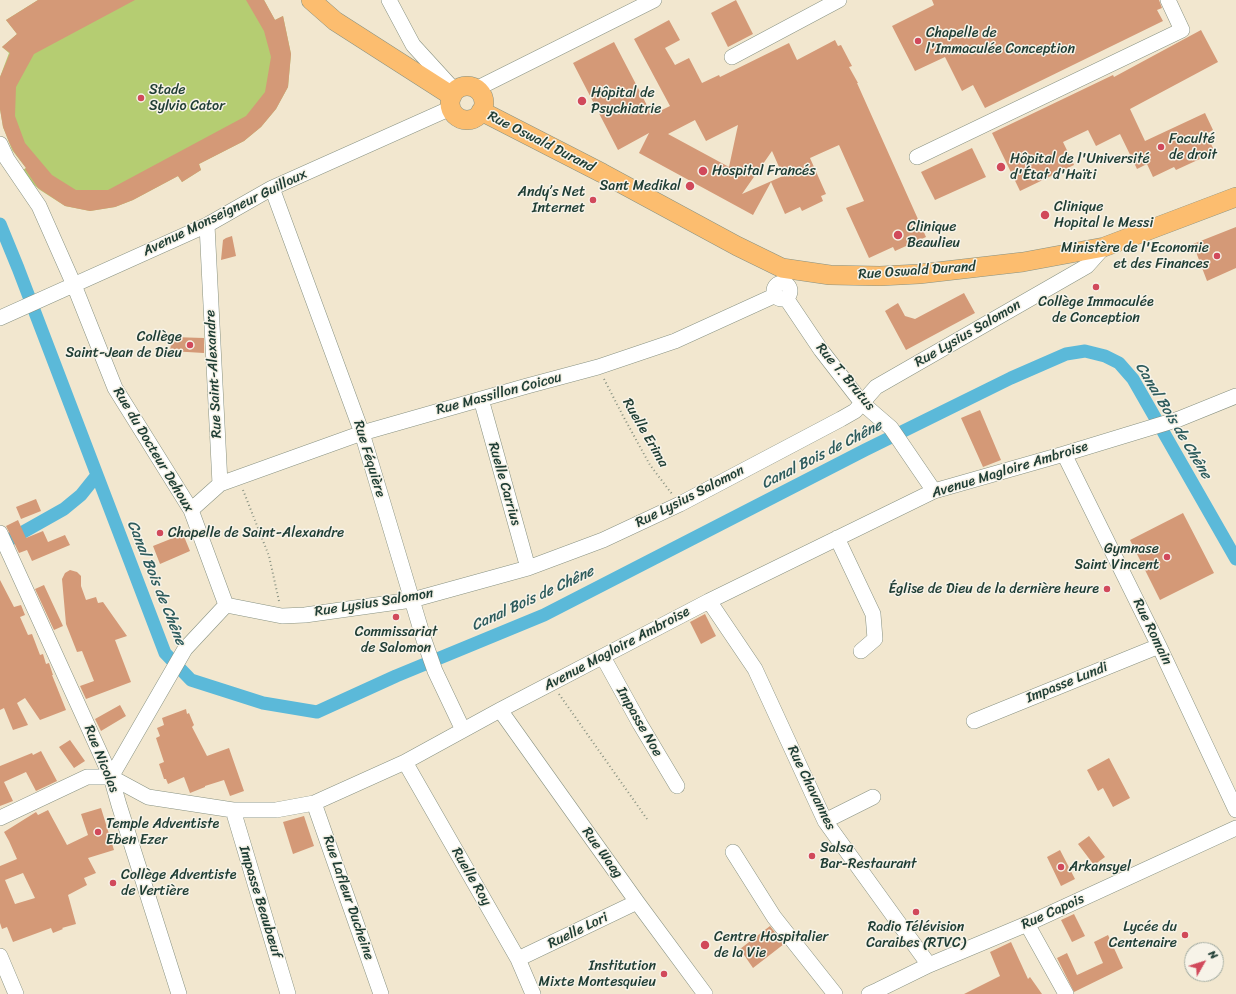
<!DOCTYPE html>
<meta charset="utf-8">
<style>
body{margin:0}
#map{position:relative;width:1236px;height:994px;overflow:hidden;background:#f2e7cf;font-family:Sriracha,sans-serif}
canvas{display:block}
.north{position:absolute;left:1184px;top:942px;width:40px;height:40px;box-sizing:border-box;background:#f7f3e8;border:1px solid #a1aaa0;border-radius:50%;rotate:51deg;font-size:11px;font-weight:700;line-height:16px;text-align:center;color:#1f3d34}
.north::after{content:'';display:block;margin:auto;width:14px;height:18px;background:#d1495b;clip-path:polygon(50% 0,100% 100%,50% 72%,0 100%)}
</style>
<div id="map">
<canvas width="1236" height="994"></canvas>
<div class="north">N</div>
</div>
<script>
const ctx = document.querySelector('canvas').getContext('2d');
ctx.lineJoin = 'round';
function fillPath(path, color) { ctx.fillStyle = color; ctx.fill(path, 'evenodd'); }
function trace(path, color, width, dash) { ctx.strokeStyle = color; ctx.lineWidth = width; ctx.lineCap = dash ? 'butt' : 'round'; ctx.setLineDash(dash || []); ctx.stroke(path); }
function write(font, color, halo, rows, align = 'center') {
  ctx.font = font + ' Sriracha,sans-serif'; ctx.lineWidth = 3; ctx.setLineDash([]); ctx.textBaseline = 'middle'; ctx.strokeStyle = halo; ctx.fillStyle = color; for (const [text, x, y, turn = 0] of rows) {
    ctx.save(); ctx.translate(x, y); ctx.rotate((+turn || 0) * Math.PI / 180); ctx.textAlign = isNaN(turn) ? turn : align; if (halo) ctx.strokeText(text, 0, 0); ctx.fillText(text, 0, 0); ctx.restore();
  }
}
const green = new Path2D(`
 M 38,0 L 264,0 L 275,20 L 283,16 L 291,54 L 288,87 L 276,109 L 261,127 L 244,141 L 199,164 L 201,170 L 182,182 L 178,176 L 133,200 L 115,207 L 90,211 L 65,206 L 40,190 L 19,172 L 26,168 L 12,150 L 3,127 L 0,109 L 0,77 L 9,53 L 2,47 L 17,34 L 6,20 Z`);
const canal = new Path2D(`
 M 0,224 L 18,268 L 165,653 L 191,680 L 263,703 L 317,712 L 396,676 L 544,615 L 865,450 L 1011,378 L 1066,354 L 1085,351 L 1105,356 L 1119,363 L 1133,379 L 1236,559
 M 9,540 L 64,509 L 81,495 L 97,475`);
const building = new Path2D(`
 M 38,0 L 135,0 L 34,54 L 16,87 L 15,116 L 25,143 L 52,175 L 76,190 L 108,190 L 246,116 L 265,92 L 271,57 L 264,31 L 246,0 L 264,0 L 275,20 L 283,16 L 291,54 L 288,87 L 276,109 L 261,127 L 244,141 L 199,164 L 201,170 L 182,182 L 178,176 L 133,200 L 115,207 L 90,211 L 65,206 L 38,188 L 25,169 L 26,168 L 14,152 L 9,142 L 3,127 L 0,109 L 0,77 L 10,53 L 2,47 L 17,34 L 6,20 Z
 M 736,0 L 753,34 L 728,47 L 711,13 Z
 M 932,0 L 1159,0 L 1162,8 L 1157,10 L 1163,21 L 985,108 L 973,85 L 962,91 L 945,57 L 915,71 L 892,26 L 934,5 Z
 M 669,20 L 680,40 L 665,48 L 675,65 L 689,58 L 702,83 L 719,75 L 720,77 L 789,43 L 797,60 L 835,40 L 838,46 L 841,45 L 852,66 L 849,67 L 858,83 L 857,83 L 926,237 L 895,251 L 893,247 L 869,258 L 846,208 L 864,201 L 839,145 L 810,158 L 826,194 L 821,196 L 823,201 L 802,211 L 800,207 L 785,214 L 771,182 L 753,215 L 639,153 L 649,133 L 618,150 L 573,63 L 614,42 L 652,115 L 670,106 L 634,39 ZM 695,120 L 706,141 L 738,125 L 729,167 L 668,134 ZM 772,151 L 783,176 L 742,194 Z
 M 1201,30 L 1218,62 L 1130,109 L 1145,141 L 1205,113 L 1213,130 L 1206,134 L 1215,152 L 1176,170 L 1174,167 L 1153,177 L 1147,164 L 1137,169 L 1120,134 L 1096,146 L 1088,130 L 1063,142 L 1074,165 L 1020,191 L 992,133 L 1113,75 L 1114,77 Z
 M 972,148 L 986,177 L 935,200 L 921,172 Z
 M 1236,227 L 1236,268 L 1207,281 L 1193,244 Z
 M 232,236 L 236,256 L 221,260 L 223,240 L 226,238 Z
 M 964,293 L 975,313 L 906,350 L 885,311 L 898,303 L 905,316 L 915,319 Z
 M 172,337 L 204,338 L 204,353 L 170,351 Z
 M 980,410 L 1001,460 L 983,467 L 961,418 Z
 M 36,499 L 41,511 L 21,519 L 16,507 Z
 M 1183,513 L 1214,573 L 1160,600 L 1130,540 Z
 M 18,520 L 26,538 L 43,531 L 48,542 L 65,535 L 70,545 L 32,561 L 27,550 L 19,553 L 6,526 Z
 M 183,534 L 190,551 L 160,564 L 153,546 Z
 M 70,570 L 77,572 L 81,576 L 81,586 L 86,600 L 96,597 L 98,603 L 103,602 L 127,636 L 115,640 L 131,682 L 86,699 L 80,686 L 94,681 L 82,651 L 77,652 L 66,624 L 62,579 L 65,573 Z
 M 0,580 L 14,607 L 21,605 L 25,615 L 20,617 L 28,635 L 32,634 L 40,655 L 43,654 L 46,664 L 49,663 L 53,675 L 52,675 L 66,710 L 40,720 L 25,698 L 17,703 L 28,725 L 13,730 L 4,708 L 0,710 Z
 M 44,585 L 63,626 L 54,630 L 35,589 Z
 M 705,614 L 716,636 L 701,644 L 690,622 Z
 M 120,705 L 126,716 L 101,731 L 95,719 Z
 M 186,709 L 187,714 L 189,713 L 194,725 L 192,727 L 207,756 L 229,748 L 244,791 L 230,796 L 224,780 L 205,786 L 205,787 L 190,793 L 184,777 L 168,784 L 166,779 L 164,779 L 159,764 L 164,762 L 156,738 L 160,736 L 157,728 L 164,725 L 162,718 Z
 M 70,740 L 85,761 L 74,768 L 59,747 Z
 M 41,751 L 57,781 L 36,791 L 26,772 L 4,782 L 13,801 L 0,806 L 0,766 L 32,753 L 33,755 Z
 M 1109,758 L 1130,798 L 1113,807 L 1103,788 L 1098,791 L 1087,770 Z
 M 101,808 L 114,850 L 88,858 L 96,873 L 84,878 L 87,885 L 68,895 L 76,924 L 62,928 L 63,929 L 53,933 L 51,928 L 13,942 L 7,927 L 2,929 L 0,923 L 0,866 L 17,859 L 9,841 L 4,832 L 36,812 L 38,815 L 48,810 L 67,845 L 88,835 L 81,814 ZM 23,873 L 35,898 L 15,904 L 5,880 Z
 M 304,816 L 314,846 L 293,854 L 283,822 Z
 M 1089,836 L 1105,857 L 1094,865 L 1078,844 Z
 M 1060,850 L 1075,879 L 1061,886 L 1047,857 Z
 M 1074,914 L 1085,936 L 1072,942 L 1061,920 Z
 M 770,926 L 784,944 L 753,968 L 740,949 Z
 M 1108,935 L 1123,968 L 1074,992 L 1057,958 L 1067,953 L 1077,975 L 1103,963 L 1094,942 Z
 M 1011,942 L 1028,979 L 1030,977 L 1042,994 L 964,994 L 1000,976 L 990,952 Z`);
const path = new Path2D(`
 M 604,379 L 622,414 L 650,465 L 672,494
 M 243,490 L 269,556 L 279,601
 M 559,694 L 647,819`);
const minor = new Path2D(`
 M 389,0 L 413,45 L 455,91
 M 732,57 L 839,0
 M 476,89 L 654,0
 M 0,144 L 7,159 L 39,206 L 74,285 L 115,388 L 191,510 L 226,605 L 185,649 L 111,777
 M 917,157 L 1182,30 L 1168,0
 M 272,188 L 362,433 L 424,640 L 435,671 L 463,730
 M774 291a8 8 0 1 1 16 0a8 8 0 1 1-16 0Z
 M 786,298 L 821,350 L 862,403 L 891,428 L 934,491
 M 0,318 L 207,225 L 272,188 L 451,108
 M 481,399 L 528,568
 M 1064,454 L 1159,646 L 1236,810
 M 220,484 L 362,433 L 527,386 L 598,367 L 675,341 L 776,295
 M 191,510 L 220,484 L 207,225
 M 0,533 L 111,777 L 119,805 L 179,994
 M 837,538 L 873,614 L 875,639 L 861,651
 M 709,601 L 755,669 L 825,821 L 929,965
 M 226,605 L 282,616 L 305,615 L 412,600 L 528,568 L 603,540 L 680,504 L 841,419 L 855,411 L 876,387 L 1087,266 L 1104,247
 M 603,657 L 640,724 L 677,786
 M 500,710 L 637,902 L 705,994
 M 974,721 L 1159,646
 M 405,762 L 518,959 L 533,994
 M 314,803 L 381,994
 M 233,810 L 288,994
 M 0,818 L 87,777 L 111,777 L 148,797 L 233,810 L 276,810 L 314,803 L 405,762 L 500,710 L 709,601 L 934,491 L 1064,454 L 1179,419 L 1236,396
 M 825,821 L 873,797
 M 733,852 L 774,917 L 835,994
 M 1027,924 L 1066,994
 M 0,956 L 16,994
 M 518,959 L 637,902
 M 869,994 L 878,990 L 929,965 L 1027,924 L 1236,828`);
const major = new Path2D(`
 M 311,0 L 335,21 L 452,96
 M450 103a17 17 0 1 1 34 0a17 17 0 1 1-34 0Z
 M 481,111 L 602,173 L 737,246 L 782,268 L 830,275 L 880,276 L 919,274 L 1023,262 L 1104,247 L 1236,197`);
const markers = [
 [918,41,4,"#d1495b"],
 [141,98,4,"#d1495b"],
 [582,101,5,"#d1495b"],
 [1161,147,4,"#d1495b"],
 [1001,167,5,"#d1495b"],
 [703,171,5,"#d1495b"],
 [690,186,5,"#d1495b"],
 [593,200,4,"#d1495b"],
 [1045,215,5,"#d1495b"],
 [898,235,5,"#d1495b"],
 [1217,256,4,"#d1495b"],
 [1096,287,4,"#d1495b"],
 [190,345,4,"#d1495b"],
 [160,533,4,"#d1495b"],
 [1167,557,4,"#d1495b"],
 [1107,589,4,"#d1495b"],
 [396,617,4,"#d1495b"],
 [98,832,4,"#d1495b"],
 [812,856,4,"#d1495b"],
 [1061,867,4,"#d1495b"],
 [113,883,4,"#d1495b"],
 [916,912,4,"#d1495b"],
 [1185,935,4,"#d1495b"],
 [705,945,5,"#d1495b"],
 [664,974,4,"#d1495b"]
];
const poiNames = [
 ["Chapelle de",926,33],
 ["l'Immaculée Conception",926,49],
 ["Stade",149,90],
 ["Sylvio Cator",149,106],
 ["Hôpital de",591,93],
 ["Psychiatrie",591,109],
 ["Faculté",1169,139],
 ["de droit",1169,155],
 ["Hôpital de l'Université",1010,159],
 ["d'État d'Haïti",1010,175],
 ["Hospital Francés",712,171],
 ["Sant Medikal",681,186,"right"],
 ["Andy’s Net",585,192,"right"],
 ["Internet",585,208,"right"],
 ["Clinique",1054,207],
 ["Hopital le Messi",1054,223],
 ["Clinique",907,227],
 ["Beaulieu",907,243],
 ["Ministère de l'Economie",1209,248,"right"],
 ["et des Finances",1209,264,"right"],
 ["Collège Immaculée",1096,302,"center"],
 ["de Conception",1096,318,"center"],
 ["Collège",182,337,"right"],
 ["Saint-Jean de Dieu",182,353,"right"],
 ["Chapelle de Saint-Alexandre",168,533],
 ["Gymnase",1159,549,"right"],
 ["Saint Vincent",1159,565,"right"],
 ["Église de Dieu de la dernière heure",1099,589,"right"],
 ["Commissariat",396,632,"center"],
 ["de Salomon",396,648,"center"],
 ["Temple Adventiste",106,824],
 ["Eben Ezer",106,840],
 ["Salsa",820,848],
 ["Bar-Restaurant",820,864],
 ["Arkansyel",1069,867],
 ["Collège Adventiste",121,875],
 ["de Vertière",121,891],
 ["Radio Télévision",916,927,"center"],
 ["Caraibes (RTVC)",916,943,"center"],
 ["Lycée du",1177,927,"right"],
 ["Centenaire",1177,943,"right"],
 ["Centre Hospitalier",714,937],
 ["de la Vie",714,953],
 ["Institution",656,966,"right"],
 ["Mixte Montesquieu",656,982,"right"]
];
const streetNames = [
 ["Rue Oswald Durand",541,142,27],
 ["Avenue Monseigneur Guilloux",225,213,-26],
 ["Rue Oswald Durand",917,271,-4],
 ["Rue Lysius Salomon",968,334,-30],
 ["Rue Saint-Alexandre",214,374,-93],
 ["Rue T. Brutus",845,377,50],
 ["Rue Massillon Coicou",499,394,-15],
 ["Ruelle Erima",645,433,60],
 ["Rue du Docteur Dehoux",153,450,59],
 ["Rue Féquière",369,459,73],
 ["Avenue Magloire Ambroise",1010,470,-17],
 ["Ruelle Carrius",504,484,74],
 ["Rue Lysius Salomon",690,497,-27],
 ["Rue Lysius Salomon",374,603,-9],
 ["Rue Romain",1152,632,64],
 ["Avenue Magloire Ambroise",617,649,-28],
 ["Impasse Lundi",1067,683,-22],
 ["Impasse Noe",639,722,60],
 ["Rue Nicolas",101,759,68],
 ["Rue Chavannes",811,788,64],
 ["Rue Waag",602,853,54],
 ["Ruelle Roy",471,877,60],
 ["Rue Lafleur Ducheine",348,898,71],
 ["Impasse Beaubœuf",260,902,73],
 ["Rue Capois",1053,912,-24],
 ["Ruelle Lori",578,931,-26]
];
const waterNames = [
 ["Canal Bois de Chêne",1173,421,59],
 ["Canal Bois de Chêne",822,455,-27],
 ["Canal Bois de Chêne",156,583,68],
 ["Canal Bois de Chêne",533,599,-25]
];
fillPath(green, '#b5cd72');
trace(canal, '#5bb9d9', 13);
fillPath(building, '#d49977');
trace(minor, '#889282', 16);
trace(major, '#889282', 20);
trace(path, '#889282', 2, [1, 3]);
trace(minor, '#fff', 15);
trace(major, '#fcbd6f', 19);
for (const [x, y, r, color] of markers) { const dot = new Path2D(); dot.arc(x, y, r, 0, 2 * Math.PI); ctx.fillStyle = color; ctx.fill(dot); trace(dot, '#f7f3e8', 1.5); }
write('14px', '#1f3d34', '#f7f3e8', poiNames, 'left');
write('14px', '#1f3d34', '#f7f3e8', streetNames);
write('italic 15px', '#2e5c5d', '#f7f3e8', waterNames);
</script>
